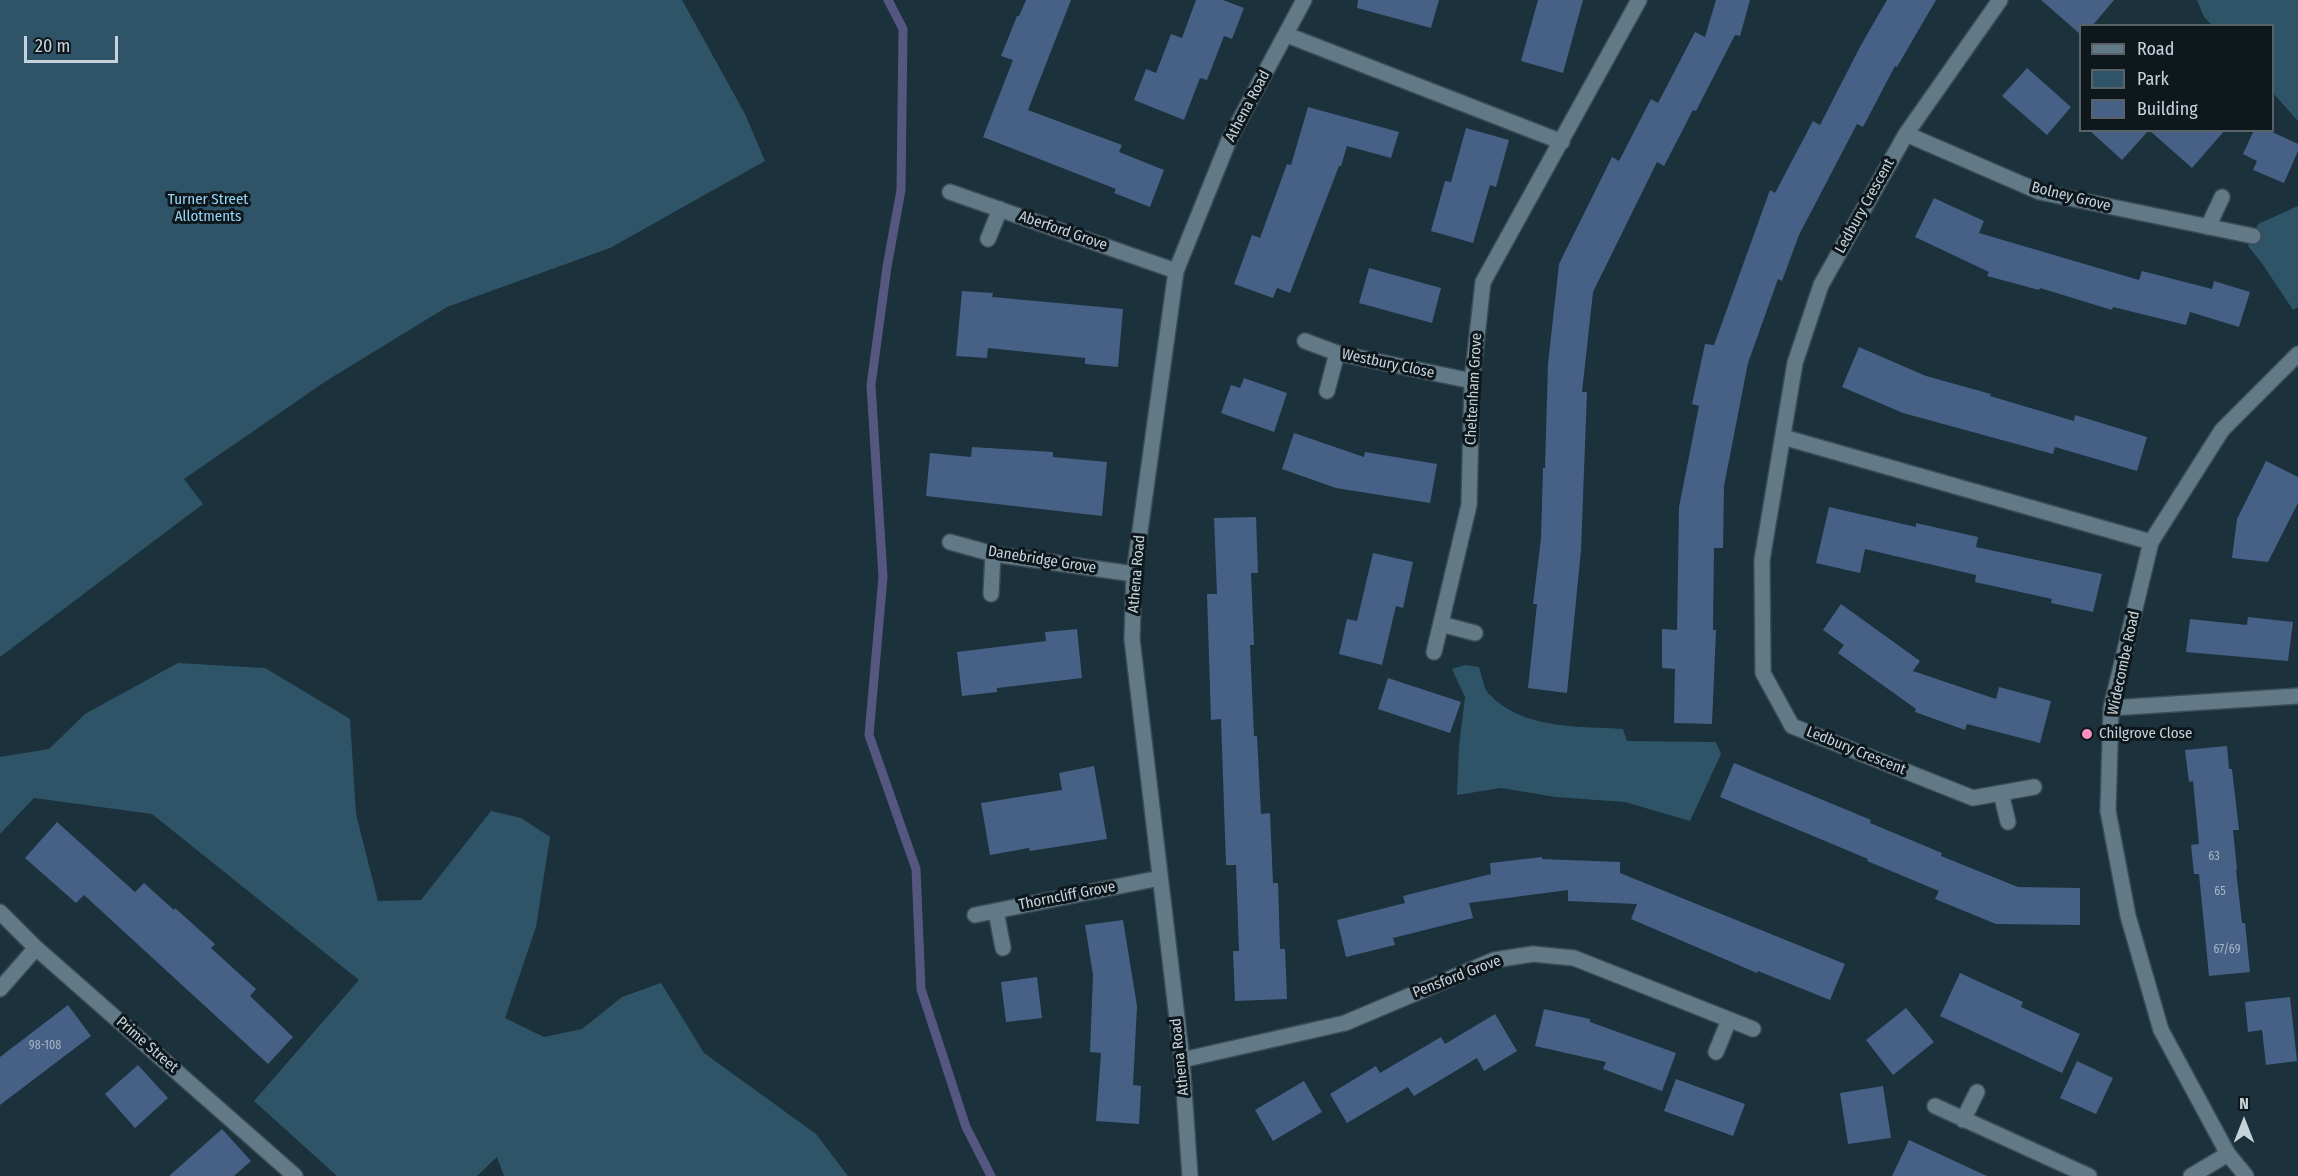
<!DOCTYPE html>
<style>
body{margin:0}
#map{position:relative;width:2298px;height:1176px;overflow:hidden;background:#1b313c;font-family:"Fira Sans Condensed",sans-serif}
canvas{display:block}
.legend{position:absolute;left:2079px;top:24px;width:195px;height:108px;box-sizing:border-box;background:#0e171c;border:2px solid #586268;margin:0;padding:8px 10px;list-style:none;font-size:18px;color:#c7d3db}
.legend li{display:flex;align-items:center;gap:12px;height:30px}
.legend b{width:30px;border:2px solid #586268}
.north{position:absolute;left:2214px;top:1092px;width:60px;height:60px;-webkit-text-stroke:4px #0e171c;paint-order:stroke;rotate:0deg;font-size:16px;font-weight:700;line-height:24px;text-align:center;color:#c7d3db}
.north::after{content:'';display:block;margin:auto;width:21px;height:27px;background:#c7d3db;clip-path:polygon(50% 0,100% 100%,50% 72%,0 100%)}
.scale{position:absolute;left:24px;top:36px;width:94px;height:27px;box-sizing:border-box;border:3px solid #c7d3db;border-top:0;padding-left:8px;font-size:18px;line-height:21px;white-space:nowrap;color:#c7d3db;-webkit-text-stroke:4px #0e171c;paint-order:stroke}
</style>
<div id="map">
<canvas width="2298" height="1176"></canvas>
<ul class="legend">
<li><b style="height:8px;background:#627a87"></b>Road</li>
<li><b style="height:16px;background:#305467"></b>Park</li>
<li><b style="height:16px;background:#476085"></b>Building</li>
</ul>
<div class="north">N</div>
<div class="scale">20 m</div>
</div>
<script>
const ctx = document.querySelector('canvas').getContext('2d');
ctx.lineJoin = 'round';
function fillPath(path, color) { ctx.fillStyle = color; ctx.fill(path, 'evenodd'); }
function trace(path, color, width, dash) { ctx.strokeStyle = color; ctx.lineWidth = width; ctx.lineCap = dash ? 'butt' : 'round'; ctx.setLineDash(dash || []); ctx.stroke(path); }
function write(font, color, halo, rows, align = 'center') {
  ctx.font = font + ' "Fira Sans Condensed",sans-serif'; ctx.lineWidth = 6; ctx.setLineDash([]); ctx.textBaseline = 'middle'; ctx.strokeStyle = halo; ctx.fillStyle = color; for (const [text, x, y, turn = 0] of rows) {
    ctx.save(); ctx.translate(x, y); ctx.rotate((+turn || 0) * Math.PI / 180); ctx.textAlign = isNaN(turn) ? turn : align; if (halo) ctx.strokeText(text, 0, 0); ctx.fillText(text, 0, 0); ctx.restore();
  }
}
const green = new Path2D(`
 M 0,0 L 682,0 L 745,114 L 765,161 L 610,248 L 447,307 L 326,381 L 184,479 L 203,504 L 0,657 Z
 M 2197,0 L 2298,0 L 2298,121 L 2273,93 L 2272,26 L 2212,25 L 2204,17 Z
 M 2298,206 L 2298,307 L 2293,310 L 2261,262 L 2248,246 L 2258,224 Z
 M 178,663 L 265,668 L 350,719 L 356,814 L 378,901 L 421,900 L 491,811 L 521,818 L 550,837 L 536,927 L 505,1018 L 544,1037 L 582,1029 L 622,997 L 661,983 L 704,1053 L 816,1134 L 848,1176 L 504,1176 L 497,1157 L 477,1176 L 337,1176 L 254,1101 L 359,980 L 152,814 L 34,798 L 0,834 L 0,757 L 49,749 L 85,714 Z
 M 1465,665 L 1479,667 C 1482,675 1483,687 1488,693 C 1522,730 1577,726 1623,729 L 1627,741 L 1716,742 L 1721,754 L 1690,821 L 1625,802 L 1555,797 L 1501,788 L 1457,795 L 1459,746 L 1465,697 L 1452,669 Z`);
const stream = new Path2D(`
 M 888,0 L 903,29 L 901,190 L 887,267 L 871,385 L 883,577 L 869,735 L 916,869 L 921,989 L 966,1127 L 991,1176`);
const building = new Path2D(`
 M 1026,0 L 1071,0 L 1028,110 L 1122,145 L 1119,152 L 1164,170 L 1150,207 L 1114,193 L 1116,189 L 983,137 L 1013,60 L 1001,56 L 1017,16 L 1019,16 Z
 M 1196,0 L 1223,0 L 1244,8 L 1232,39 L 1224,36 L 1207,80 L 1200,78 L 1184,120 L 1134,100 L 1146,69 L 1156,73 L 1171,34 L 1182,38 Z
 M 1358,0 L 1439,0 L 1431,28 L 1357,8 Z
 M 1538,0 L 1583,0 L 1563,73 L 1521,61 Z
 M 1716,0 L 1750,0 L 1740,36 L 1735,35 L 1696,111 L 1693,110 L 1664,166 L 1657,162 L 1593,292 L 1582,392 L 1587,392 L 1581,550 L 1567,693 L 1528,688 L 1537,604 L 1533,604 L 1541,538 L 1543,468 L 1545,468 L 1548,364 L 1559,264 L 1612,157 L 1619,161 L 1651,99 L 1658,103 L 1695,32 L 1705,37 Z
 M 1887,0 L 1936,0 L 1897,67 L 1895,66 L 1863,127 L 1857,124 L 1799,235 L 1782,281 L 1778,279 L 1748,363 L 1724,486 L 1723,548 L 1714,548 L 1713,630 L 1716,630 L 1712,724 L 1674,723 L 1675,669 L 1662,668 L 1662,629 L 1677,630 L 1679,507 L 1699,406 L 1692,404 L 1705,344 L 1714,345 L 1770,190 L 1775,193 L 1813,121 L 1820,125 L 1861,45 Z
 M 2041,0 L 2114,0 L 2092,26 L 2080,26 L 2080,34 Z
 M 2027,68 L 2071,107 L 2047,135 L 2002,96 Z
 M 1308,107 L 1399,132 L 1391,158 L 1347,146 L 1341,166 L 1339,166 L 1290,293 L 1277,288 L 1273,298 L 1234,284 L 1252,235 L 1260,238 L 1287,164 L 1291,165 Z
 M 1466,128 L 1509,140 L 1496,187 L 1490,185 L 1473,243 L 1431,231 L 1445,181 L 1451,182 Z
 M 2089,130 L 2149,130 L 2122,160 Z
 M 2149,130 L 2225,130 L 2192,168 Z
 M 2254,130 L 2268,130 L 2298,144 L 2298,151 L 2284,183 L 2253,170 L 2257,161 L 2243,154 Z
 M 1934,198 L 1984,221 L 1979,233 L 2139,280 L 2142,271 L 2212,289 L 2214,281 L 2250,292 L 2239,327 L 2190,312 L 2186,325 L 2113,307 L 2112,310 L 2040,288 L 2039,290 L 1987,276 L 1989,272 L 1915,237 Z
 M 1369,268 L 1441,288 L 1432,323 L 1359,303 Z
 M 962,291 L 993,293 L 992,297 L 1123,309 L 1118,367 L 1085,364 L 1085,358 L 988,348 L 987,358 L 956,356 Z
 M 1859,347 L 1926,376 L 1991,394 L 1990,396 L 2074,421 L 2075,415 L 2147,437 L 2137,471 L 2055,447 L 2053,454 L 1903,413 L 1842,387 Z
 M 1244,378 L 1287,393 L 1274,432 L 1221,413 L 1231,385 L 1240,388 Z
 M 1294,433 L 1364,457 L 1365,452 L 1437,464 L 1430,503 L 1336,488 L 1282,469 Z
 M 972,447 L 1053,452 L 1053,457 L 1107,462 L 1102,516 L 926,496 L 930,453 L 971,457 Z
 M 2266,461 L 2298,477 L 2298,503 L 2268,562 L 2232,558 L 2237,519 Z
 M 1829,507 L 1916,527 L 1916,523 L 1978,537 L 1976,547 L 2102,574 L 2093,612 L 2051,603 L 2052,599 L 1975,582 L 1976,575 L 1865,549 L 1860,573 L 1816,563 Z
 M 1256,517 L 1258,573 L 1251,573 L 1254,645 L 1250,645 L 1254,736 L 1257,736 L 1261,814 L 1270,813 L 1273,883 L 1278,883 L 1280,949 L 1285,949 L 1287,999 L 1235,1001 L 1233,951 L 1239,951 L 1236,865 L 1226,865 L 1221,719 L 1211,720 L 1207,594 L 1217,594 L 1214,518 Z
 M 1373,553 L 1413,562 L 1403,608 L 1396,606 L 1382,665 L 1339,654 L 1347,619 L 1357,621 Z
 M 1841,604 L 1920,661 L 1913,671 L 1996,699 L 1999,687 L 2051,701 L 2040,743 L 1967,724 L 1965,730 L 1915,712 L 1916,709 L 1838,653 L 1844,645 L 1823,630 Z
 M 2248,617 L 2293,622 L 2288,661 L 2186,652 L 2190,619 L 2247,625 Z
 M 1077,629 L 1082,678 L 997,688 L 997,692 L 962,696 L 957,652 L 1046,641 L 1045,632 Z
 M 1388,678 L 1461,702 L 1450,733 L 1378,709 Z
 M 2227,746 L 2229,769 L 2232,769 L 2239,830 L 2233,830 L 2237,869 L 2236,870 L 2242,923 L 2245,923 L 2250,972 L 2209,976 L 2199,874 L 2194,874 L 2191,845 L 2199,844 L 2193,781 L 2189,782 L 2185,750 Z
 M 1734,763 L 1871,820 L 1870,823 L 1942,853 L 1941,856 L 2018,887 L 2080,888 L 2080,925 L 1996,924 L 1935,899 L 1939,891 L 1867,861 L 1868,859 L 1720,797 Z
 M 1094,766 L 1107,839 L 1030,851 L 1029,848 L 990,855 L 981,803 L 1062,790 L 1059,773 Z
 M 57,822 L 135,892 L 144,883 L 174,910 L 175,908 L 215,944 L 211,948 L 256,989 L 250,996 L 293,1037 L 268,1064 L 84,895 L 76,903 L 25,858 Z
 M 1542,857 L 1542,859 L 1620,862 L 1620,873 L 1845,964 L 1830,1000 L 1758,971 L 1757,973 L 1631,919 L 1637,904 L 1568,901 L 1568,890 L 1469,903 L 1473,918 L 1393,938 L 1395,945 L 1346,957 L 1337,920 L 1405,903 L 1403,896 L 1491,874 L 1490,863 Z
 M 1123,920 L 1137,1006 L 1133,1085 L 1141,1086 L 1139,1124 L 1096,1121 L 1101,1053 L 1090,1052 L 1093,975 L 1085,925 Z
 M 1960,973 L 2023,1002 L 2021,1007 L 2080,1034 L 2062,1073 L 1940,1016 Z
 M 1037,977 L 1042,1018 L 1006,1022 L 1001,982 Z
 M 2290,997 L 2297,1061 L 2266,1065 L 2262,1030 L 2248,1032 L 2245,1002 Z
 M 68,1005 L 91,1036 L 0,1105 L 0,1057 Z
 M 1906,1008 L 1934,1042 L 1893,1075 L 1866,1040 Z
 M 1544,1009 L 1590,1019 L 1590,1022 L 1676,1053 L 1662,1091 L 1603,1069 L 1606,1062 L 1535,1046 Z
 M 1495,1014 L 1517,1051 L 1484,1071 L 1477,1058 L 1414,1096 L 1408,1087 L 1347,1123 L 1330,1094 L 1376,1066 L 1380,1073 L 1441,1037 L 1445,1044 Z
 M 2077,1061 L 2113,1078 L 2096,1114 L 2060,1098 Z
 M 138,1065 L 168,1098 L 135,1128 L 105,1094 Z
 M 1676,1079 L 1745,1104 L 1733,1136 L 1664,1111 Z
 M 1304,1081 L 1322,1112 L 1273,1141 L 1255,1110 Z
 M 1883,1086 L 1891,1138 L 1848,1144 L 1840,1093 Z
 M 222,1129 L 251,1161 L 234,1176 L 169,1176 Z
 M 1909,1140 L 1987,1176 L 1892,1176 Z`);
const street = new Path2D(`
 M 2000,0 L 1906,134 L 1821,285 L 1795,363 L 1762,560 L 1763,673 L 1792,726 L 1973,798 L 2034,787
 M 1287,35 L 1562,142
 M 1906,134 L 2040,192 L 2253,236
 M 950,192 L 1176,271
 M 2208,227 L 2222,197
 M 988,239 L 1000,209
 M 1305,341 L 1337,353 L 1472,381
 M 1327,391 L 1337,353
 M 1783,437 L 2151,542
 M 950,542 L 993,554 L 1134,574
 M 991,594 L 993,554
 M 1441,624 L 1475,633
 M 1434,652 L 1469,505 L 1472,381 L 1483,282 L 1639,0
 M 2111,708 L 2298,696
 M 2001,793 L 2008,822
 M 996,911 L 1003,948
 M 0,912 L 36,948 L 295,1176
 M 975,915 L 1160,878
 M 0,989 L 36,948
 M 1716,1052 L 1729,1020
 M 1182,1060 L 1345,1023 L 1494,960 L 1533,954 L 1574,958 L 1753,1029
 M 1935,1106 L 2089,1176
 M 1963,1120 L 1977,1092
 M 1190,1176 L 1182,1060 L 1132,639 L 1134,574 L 1176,271 L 1229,140 L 1304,0
 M 2191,1176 L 2228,1154
 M 2246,1176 L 2228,1154 L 2161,1030 L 2128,916 L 2108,811 L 2111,708 L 2151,542 L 2222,430 L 2298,354`);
const markers = [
 [2087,734,6,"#fe8ebd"]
];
const numberNames = [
 ["63",2214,857],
 ["65",2220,892],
 ["67/69",2227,950],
 ["98-108",45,1046]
];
const streetNames = [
 ["Athena Road",1248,106,-62],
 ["Bolney Grove",2071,197,14],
 ["Ledbury Crescent",1865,206,-61],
 ["Aberford Grove",1063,231,19],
 ["Westbury Close",1388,364,12],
 ["Cheltenham Grove",1474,389,-87],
 ["Danebridge Grove",1042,560,9],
 ["Athena Road",1137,574,-85],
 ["Widecombe Road",2124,663,-78],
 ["Ledbury Crescent",1856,751,22],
 ["Thorncliff Grove",1067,896,-11],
 ["Pensford Grove",1457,977,-21],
 ["Prime Street",147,1045,41],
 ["Athena Road",1180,1057,-96]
];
const parkNames = [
 ["Turner Street",208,200],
 ["Allotments",208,217]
];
const poiNames = [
 ["Chilgrove Close",2099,734]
];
fillPath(green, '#305467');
trace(stream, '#565781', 9);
fillPath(building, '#476085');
trace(street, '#3b4c57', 18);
trace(street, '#627a87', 15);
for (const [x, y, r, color] of markers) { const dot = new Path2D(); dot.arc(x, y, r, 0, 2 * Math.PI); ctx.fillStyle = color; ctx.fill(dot); trace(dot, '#0e171c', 2); }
write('12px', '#a7b6c6', null, numberNames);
write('15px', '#c7d3db', '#0e171c', streetNames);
write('15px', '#98d4f6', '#0e171c', parkNames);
write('15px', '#c7d3db', '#0e171c', poiNames, 'left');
</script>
